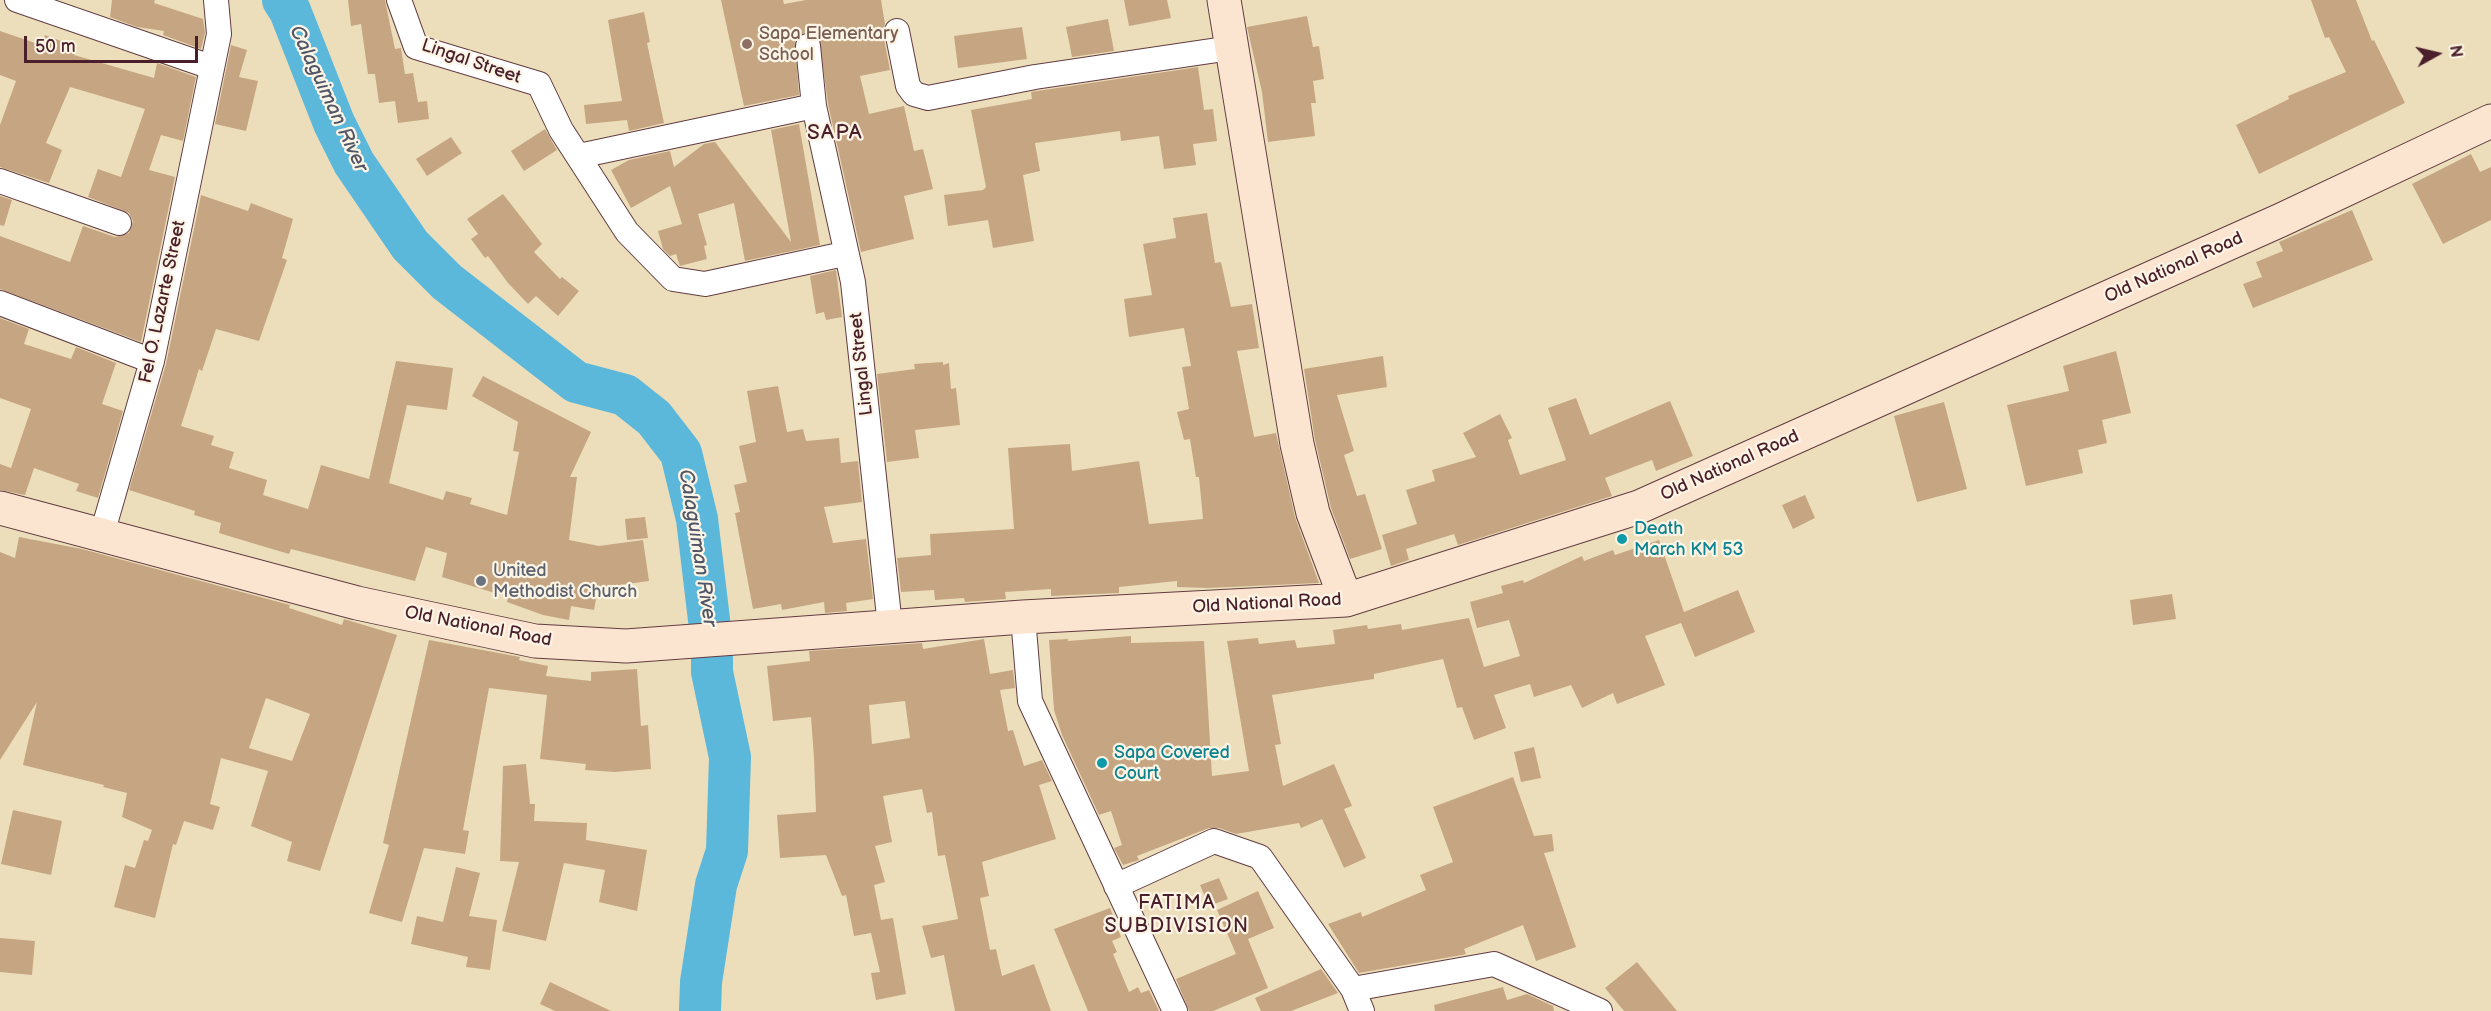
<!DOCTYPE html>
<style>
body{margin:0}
#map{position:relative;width:2491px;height:1011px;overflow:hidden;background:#ecdebb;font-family:"Balsamiq Sans",sans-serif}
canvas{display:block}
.north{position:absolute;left:2407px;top:24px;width:60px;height:60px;-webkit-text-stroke:4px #fcf5e5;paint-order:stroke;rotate:82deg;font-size:16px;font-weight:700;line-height:24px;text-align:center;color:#4a1f2b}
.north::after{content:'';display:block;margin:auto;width:21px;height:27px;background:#4a1f2b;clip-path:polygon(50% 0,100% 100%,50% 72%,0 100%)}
.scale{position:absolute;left:24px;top:36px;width:174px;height:27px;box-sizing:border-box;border:3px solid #4a1f2b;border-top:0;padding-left:8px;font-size:18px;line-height:21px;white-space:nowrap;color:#4a1f2b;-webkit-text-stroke:4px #fcf5e5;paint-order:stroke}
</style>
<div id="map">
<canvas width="2491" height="1011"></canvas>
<div class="north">N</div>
<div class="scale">50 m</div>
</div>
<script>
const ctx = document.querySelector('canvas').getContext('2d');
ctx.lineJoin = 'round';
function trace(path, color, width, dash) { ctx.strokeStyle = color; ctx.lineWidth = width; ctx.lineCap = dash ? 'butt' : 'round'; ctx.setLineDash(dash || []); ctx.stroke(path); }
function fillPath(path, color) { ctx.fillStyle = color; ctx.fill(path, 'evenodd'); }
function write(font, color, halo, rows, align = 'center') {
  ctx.font = font + ' "Balsamiq Sans",sans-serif'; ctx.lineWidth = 4.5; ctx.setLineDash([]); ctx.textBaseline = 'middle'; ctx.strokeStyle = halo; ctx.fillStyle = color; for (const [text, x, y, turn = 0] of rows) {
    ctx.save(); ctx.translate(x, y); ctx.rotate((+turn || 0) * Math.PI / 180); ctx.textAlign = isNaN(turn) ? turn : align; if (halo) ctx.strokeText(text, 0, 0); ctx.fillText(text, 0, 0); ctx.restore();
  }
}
const river = new Path2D(`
 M 283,0 L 290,11 L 334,123 L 354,163 L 410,245 L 447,282 L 576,382 L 625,395 L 654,418 L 681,453 L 697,519 L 712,645 L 712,672 L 730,757 L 727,851 L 716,885 L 701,982 L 700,1011`);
const building = new Path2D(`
 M 112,0 L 155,0 L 154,3 L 203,19 L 205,33 L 201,49 L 163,35 L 164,31 L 137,27 L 110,17 Z
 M 348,0 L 385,0 L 395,49 L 401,48 L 405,74 L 413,73 L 418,102 L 427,101 L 429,119 L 398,123 L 395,101 L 379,103 L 375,74 L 368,74 L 361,24 L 351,26 Z
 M 721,0 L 783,0 L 784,4 L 806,0 L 881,0 L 885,24 L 883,34 L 890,70 L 860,76 L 869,114 L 904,106 L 914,151 L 923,149 L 933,189 L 904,196 L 914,239 L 861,252 L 828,104 L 819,37 L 806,32 L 795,41 L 799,95 L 744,106 Z
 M 1124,0 L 1167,0 L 1171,18 L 1129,26 Z
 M 2311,0 L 2356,0 L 2372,41 L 2374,40 L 2405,103 L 2259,174 L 2236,125 L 2289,99 L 2288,96 L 2346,72 L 2329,37 L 2325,38 Z
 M 644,12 L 650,42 L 647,43 L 664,123 L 629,131 L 627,120 L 586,124 L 584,105 L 622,101 L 608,20 Z
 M 1307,16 L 1313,47 L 1319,46 L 1324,79 L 1313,81 L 1316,103 L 1311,103 L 1315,136 L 1268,142 L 1262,92 L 1247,27 Z
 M 1108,19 L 1114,51 L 1072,57 L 1066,27 Z
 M 1022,27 L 1027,59 L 958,68 L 954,36 Z
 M 0,31 L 41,45 L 45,35 L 77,47 L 74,55 L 154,78 L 157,63 L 196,77 L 183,141 L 161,135 L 149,170 L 175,177 L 141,342 L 0,289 L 0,236 L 70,262 L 83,226 L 115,237 L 129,233 L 133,221 L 129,213 L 88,197 L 98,169 L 121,177 L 145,109 L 70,87 L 46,143 L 62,150 L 49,183 L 0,167 L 0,125 L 16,81 L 0,75 Z
 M 231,45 L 247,50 L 239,77 L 258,81 L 246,131 L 215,124 Z
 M 1198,67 L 1204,110 L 1213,109 L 1217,141 L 1193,144 L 1196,165 L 1164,169 L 1159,136 L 1121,141 L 1120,131 L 1035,143 L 1040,171 L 1023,175 L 1034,241 L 993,248 L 988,220 L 948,226 L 944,195 L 983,190 L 986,187 L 971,110 L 1032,99 L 1031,92 L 1037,91 Z
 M 799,124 L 820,245 L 745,261 L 734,203 L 698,214 L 707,245 L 704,246 L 707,259 L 680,266 L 676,254 L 670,256 L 663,249 L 658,231 L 682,224 L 670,186 L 631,208 L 611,170 L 629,160 L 670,151 L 674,167 L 704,144 L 715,142 L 791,242 L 771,130 Z
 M 545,129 L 557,150 L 524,171 L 511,151 Z
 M 451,137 L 462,153 L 427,176 L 416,159 Z
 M 2471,154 L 2480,172 L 2491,167 L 2491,220 L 2443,244 L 2412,184 Z
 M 503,194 L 542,244 L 534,252 L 560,279 L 562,277 L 579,291 L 558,316 L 536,296 L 528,304 L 508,283 L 488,256 L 485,258 L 471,239 L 478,234 L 467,219 Z
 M 201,195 L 248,211 L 251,203 L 293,219 L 282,258 L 287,260 L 259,341 L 216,329 L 202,371 L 199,369 L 181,426 L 214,436 L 211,445 L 234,452 L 229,468 L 267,480 L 263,495 L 308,509 L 321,465 L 369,479 L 396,361 L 453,368 L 447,410 L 407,405 L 389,483 L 443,500 L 446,491 L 472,498 L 470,504 L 507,515 L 519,452 L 513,451 L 518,422 L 472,396 L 483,376 L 591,432 L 570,477 L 577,477 L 569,540 L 599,546 L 643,540 L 649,581 L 598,588 L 594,610 L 571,606 L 569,620 L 543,615 L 507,602 L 508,597 L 442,577 L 447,553 L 426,547 L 415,581 L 291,549 L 289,554 L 252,543 L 219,533 L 221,523 L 194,515 L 195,511 L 129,490 L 166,364 Z
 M 0,196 L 12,200 L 4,226 L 0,225 Z
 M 2352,210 L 2373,260 L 2253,308 L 2243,284 L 2262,277 L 2256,262 L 2283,251 L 2279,242 Z
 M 1207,213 L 1215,263 L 1221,262 L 1231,307 L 1252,304 L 1259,348 L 1237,351 L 1254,437 L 1276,433 L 1295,517 L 1319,583 L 1208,588 L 1177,587 L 1177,581 L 1119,587 L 1119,593 L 1051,596 L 1051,589 L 1005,592 L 1006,599 L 965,602 L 964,598 L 935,600 L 934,590 L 901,592 L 897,558 L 931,555 L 930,534 L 1014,529 L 1008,448 L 1070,444 L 1072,471 L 1139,461 L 1149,524 L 1203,519 L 1199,477 L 1196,477 L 1190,439 L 1184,440 L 1177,412 L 1189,409 L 1182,367 L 1191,366 L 1184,328 L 1129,337 L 1124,299 L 1152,295 L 1143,244 L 1176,238 L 1173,218 Z
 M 836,270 L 842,317 L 826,320 L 824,312 L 816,314 L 810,276 Z
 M 0,318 L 29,329 L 24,344 L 71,359 L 76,347 L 116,363 L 102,404 L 123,411 L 98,498 L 76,491 L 79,484 L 34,468 L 25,495 L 0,490 L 0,464 L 11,468 L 31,409 L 0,398 Z
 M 2116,351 L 2131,413 L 2102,420 L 2107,443 L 2078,450 L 2083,473 L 2026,486 L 2007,405 L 2069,391 L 2063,366 Z
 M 1383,356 L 1387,387 L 1337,395 L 1354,451 L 1344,455 L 1357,496 L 1365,494 L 1382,549 L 1350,559 L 1331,508 L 1315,440 L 1304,369 Z
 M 943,362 L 943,365 L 949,363 L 951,389 L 956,388 L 960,425 L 915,430 L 919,458 L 887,462 L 877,374 L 915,369 L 914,364 Z
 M 778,386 L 787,432 L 803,429 L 806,441 L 839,438 L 841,463 L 858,461 L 862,502 L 824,507 L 833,543 L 866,539 L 873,599 L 846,603 L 847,611 L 825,613 L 824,602 L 782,610 L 781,604 L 753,609 L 735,513 L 740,512 L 734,485 L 747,482 L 739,446 L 756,442 L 747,391 Z
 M 1576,398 L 1590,435 L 1670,401 L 1693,456 L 1656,471 L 1652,460 L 1605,478 L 1612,496 L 1458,545 L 1454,534 L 1406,549 L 1409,560 L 1391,566 L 1382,535 L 1417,524 L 1406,490 L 1435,481 L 1432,470 L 1476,457 L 1463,433 L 1500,414 L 1512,438 L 1508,440 L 1520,475 L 1566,460 L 1548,408 Z
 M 1944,402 L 1967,489 L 1917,502 L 1894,416 Z
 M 1805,495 L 1815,518 L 1793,529 L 1782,505 Z
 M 645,517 L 648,538 L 627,540 L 625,519 Z
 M 19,537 L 82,549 L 290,605 L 289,608 L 342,625 L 344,619 L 397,635 L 320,871 L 287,861 L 292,842 L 251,826 L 268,771 L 221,758 L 210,804 L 220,807 L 213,830 L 184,821 L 176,845 L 173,844 L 155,918 L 114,907 L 125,865 L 135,868 L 144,840 L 148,841 L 152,830 L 122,817 L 127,793 L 103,787 L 104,785 L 23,765 L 37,702 L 0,760 L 0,552 L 15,558 ZM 266,698 L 310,714 L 292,761 L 249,748 Z
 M 1659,540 L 1684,612 L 1738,590 L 1755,632 L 1695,657 L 1681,623 L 1645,636 L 1665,685 L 1617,704 L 1613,693 L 1582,708 L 1571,685 L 1534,697 L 1530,684 L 1494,695 L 1506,728 L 1474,740 L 1462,707 L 1457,708 L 1443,659 L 1374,674 L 1374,679 L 1272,695 L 1281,744 L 1275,745 L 1283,786 L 1334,764 L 1352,806 L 1344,809 L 1366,858 L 1344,868 L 1322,819 L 1301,828 L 1299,823 L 1236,834 L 1219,828 L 1209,828 L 1137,856 L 1139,860 L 1123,865 L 1114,848 L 1122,845 L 1111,811 L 1099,815 L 1062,735 L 1054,710 L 1049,640 L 1068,639 L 1068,641 L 1131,636 L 1131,643 L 1204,641 L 1212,776 L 1249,771 L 1227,641 L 1258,638 L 1259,644 L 1295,640 L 1297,648 L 1335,644 L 1333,630 L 1367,625 L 1368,629 L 1401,624 L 1402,630 L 1469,618 L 1484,667 L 1520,656 L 1509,620 L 1477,628 L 1470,602 L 1503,593 L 1501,586 L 1523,580 L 1524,583 L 1582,556 L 1584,561 L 1613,550 L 1615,555 Z
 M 2172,594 L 2176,619 L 2133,625 L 2130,600 Z
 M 984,639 L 990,674 L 1013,670 L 1015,688 L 1000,690 L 1008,731 L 1013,730 L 1024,766 L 1042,760 L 1052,781 L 1039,785 L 1056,839 L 982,862 L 989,896 L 980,898 L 990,950 L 996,949 L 1002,976 L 1034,964 L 1051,1011 L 955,1011 L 944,955 L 931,958 L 922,926 L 958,919 L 945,855 L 938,856 L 932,812 L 927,813 L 922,789 L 883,796 L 892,842 L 875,846 L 885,882 L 874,885 L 881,920 L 893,918 L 906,994 L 876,1000 L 871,973 L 880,972 L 871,933 L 854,936 L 846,895 L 842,896 L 826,855 L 780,858 L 777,815 L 816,812 L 814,758 L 811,717 L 773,721 L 767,666 L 810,661 L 809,651 L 922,643 L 923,649 ZM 905,701 L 910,738 L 872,744 L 869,705 Z
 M 429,640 L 520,657 L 519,660 L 548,666 L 546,676 L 591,681 L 591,672 L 637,669 L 641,726 L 648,725 L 651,769 L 615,772 L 585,770 L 586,764 L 540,759 L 547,695 L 489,688 L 463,830 L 469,831 L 465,854 L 424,848 L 402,922 L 369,913 L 389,845 L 383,843 Z
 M 1534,747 L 1541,778 L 1521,782 L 1514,752 Z
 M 526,764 L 530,804 L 535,804 L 534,821 L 587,823 L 586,840 L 647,850 L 637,911 L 599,902 L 605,870 L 564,863 L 546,941 L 502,931 L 519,862 L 500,861 L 503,766 Z
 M 1513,777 L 1534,836 L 1552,834 L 1554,851 L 1544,853 L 1576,947 L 1536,961 L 1523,925 L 1464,949 L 1466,954 L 1462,955 L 1359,973 L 1328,924 L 1361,912 L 1362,917 L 1426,890 L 1420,875 L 1453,862 L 1433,807 Z
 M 13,810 L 62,821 L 51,875 L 1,864 Z
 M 456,867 L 480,873 L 469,916 L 497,920 L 490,970 L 466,967 L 468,957 L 411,944 L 417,916 L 443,922 Z
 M 1219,878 L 1228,899 L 1209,906 L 1200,885 Z
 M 1258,891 L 1274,928 L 1248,939 L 1268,988 L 1213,1011 L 1189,1011 L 1176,979 L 1236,954 L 1217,910 Z
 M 1110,908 L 1121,937 L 1112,941 L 1117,952 L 1113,954 L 1129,992 L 1138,987 L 1141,993 L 1149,990 L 1159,1011 L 1088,1011 L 1054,929 Z
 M 0,938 L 35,941 L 32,975 L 0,972 Z
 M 1637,962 L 1677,1011 L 1624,1011 L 1605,988 Z
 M 1321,969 L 1338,993 L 1291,1011 L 1261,1011 L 1255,998 Z
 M 550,982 L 611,1011 L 555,1011 L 540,1004 Z
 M 1503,987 L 1507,1000 L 1527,994 L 1553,1006 L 1554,1011 L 1435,1011 L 1434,1005 Z`);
const minor = new Path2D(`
 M 17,0 L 211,67
 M 399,0 L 416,47 L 539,84 L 561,130 L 627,232 L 673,279 L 705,284 L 844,254
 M 897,31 L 908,86 L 914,94 L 928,98 L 1035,77 L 1231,48
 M 808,46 L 814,106 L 853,282 L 890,626
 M 579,156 L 814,106
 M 0,181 L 119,223
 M 0,303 L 152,361
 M 102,534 L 152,361 L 219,34 L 216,0
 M 1023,617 L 1030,701 L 1175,1011
 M 1116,886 L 1214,841 L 1260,857 L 1353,989 L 1362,1011
 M 1353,989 L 1494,964 L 1600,1011`);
const secondary = new Path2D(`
 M 1224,0 L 1297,444 L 1313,513 L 1346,600
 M 0,508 L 357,603 L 535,641 L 626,646 L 1023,617 L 1346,600 L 1639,507 L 2281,220 L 2491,121`);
const markers = [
 [747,44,6,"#8d6e63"],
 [1622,539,6,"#0f9aa8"],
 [481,581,6,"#6b7280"],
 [1102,763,6,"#0f9aa8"]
];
const educationNames = [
 ["Sapa Elementary",759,34],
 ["School",759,55]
];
const streetNames = [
 ["Lingal Street",471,62,19],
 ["Old National Road",2174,268,-24],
 ["Fel O. Lazarte Street",163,302,-78],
 ["Lingal Street",862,364,-96],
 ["Old National Road",1730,466,-24],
 ["Old National Road",1267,604,-3],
 ["Old National Road",478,627,11]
];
const cultureNames = [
 ["Death",1634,529],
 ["March KM 53",1634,550],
 ["Sapa Covered",1114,753],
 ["Court",1114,774]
];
const worshipNames = [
 ["United",493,571],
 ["Methodist Church",493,592]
];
const waterNames = [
 ["Calaguiman River",328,99,65],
 ["Calaguiman River",697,548,81]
];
const neighbourhoodNames = [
 ["FATIMA",1177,904],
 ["SUBDIVISION",1177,927]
];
const quarterNames = [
 ["SAPA",835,134]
];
trace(river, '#5cb8da', 42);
fillPath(building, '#c6a682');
trace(minor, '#623c41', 26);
trace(secondary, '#623c41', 35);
trace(minor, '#fff', 24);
trace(secondary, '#fce5d0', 33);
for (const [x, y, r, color] of markers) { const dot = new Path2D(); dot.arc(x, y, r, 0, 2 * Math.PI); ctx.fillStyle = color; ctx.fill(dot); trace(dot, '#fcf5e5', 2); }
write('18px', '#785e54', '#fcf5e5', educationNames, 'left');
write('18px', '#4a1f2b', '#fcf5e5', streetNames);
write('18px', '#0d838f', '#fcf5e5', cultureNames, 'left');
write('18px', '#5b616d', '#fcf5e5', worshipNames, 'left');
write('italic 20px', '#505568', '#fcf5e5', waterNames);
ctx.letterSpacing = '1.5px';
write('20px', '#4a1f2b', '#fcf5e5', neighbourhoodNames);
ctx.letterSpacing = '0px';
ctx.letterSpacing = '1.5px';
write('21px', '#4a1f2b', '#fcf5e5', quarterNames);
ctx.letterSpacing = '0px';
</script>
